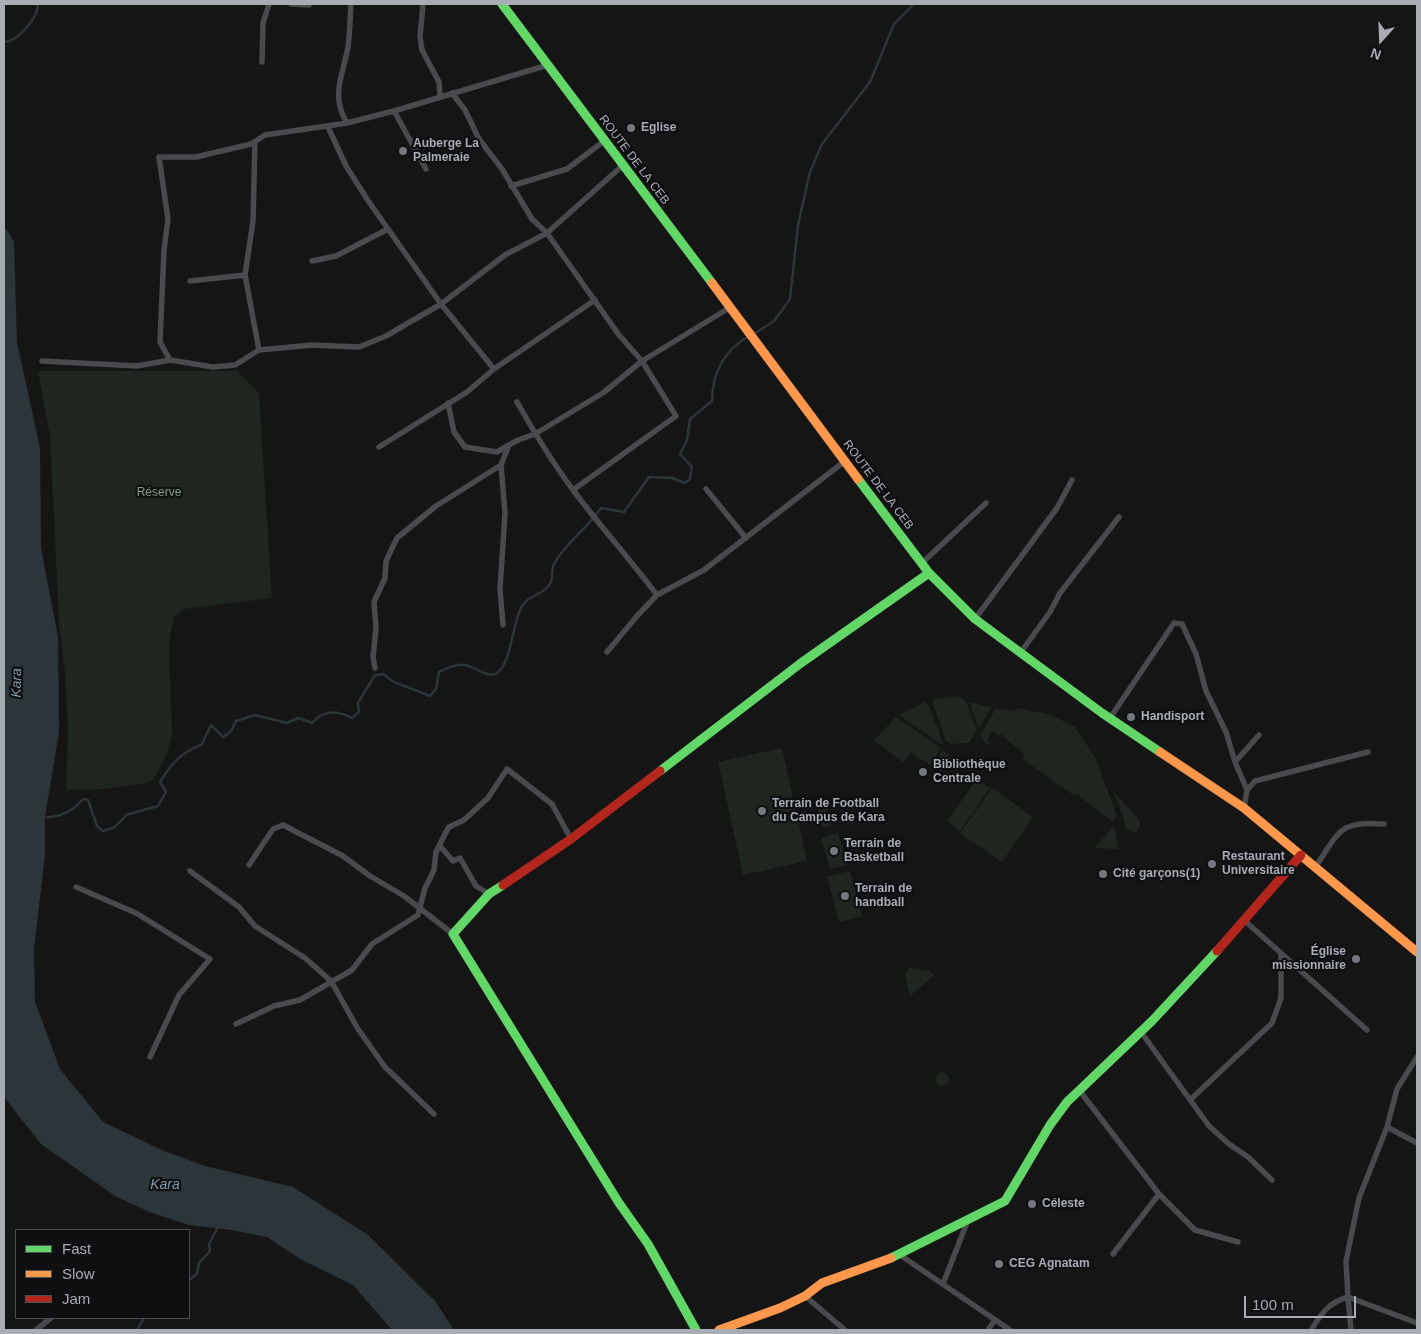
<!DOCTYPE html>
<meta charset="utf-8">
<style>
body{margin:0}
#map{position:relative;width:1421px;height:1334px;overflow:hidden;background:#151515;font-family:Helvetica,sans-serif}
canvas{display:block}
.frame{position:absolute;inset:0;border:5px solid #a7acb5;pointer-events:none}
.legend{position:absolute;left:15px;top:1229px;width:175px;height:90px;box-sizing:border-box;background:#0f0f11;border:1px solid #4c4e53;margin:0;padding:6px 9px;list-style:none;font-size:15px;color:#a7acb5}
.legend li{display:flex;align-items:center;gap:10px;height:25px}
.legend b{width:25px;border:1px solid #4c4e53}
.north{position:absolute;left:1356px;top:15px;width:50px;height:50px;-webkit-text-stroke:4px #0f0f11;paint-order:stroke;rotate:200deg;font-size:14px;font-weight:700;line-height:20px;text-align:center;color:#a7acb5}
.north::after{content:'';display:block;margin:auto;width:18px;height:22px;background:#a7acb5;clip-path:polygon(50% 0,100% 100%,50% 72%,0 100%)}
.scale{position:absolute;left:1244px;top:1296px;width:112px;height:22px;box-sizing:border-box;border:2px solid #a7acb5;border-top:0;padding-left:6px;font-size:15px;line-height:18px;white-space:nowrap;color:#a7acb5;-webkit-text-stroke:4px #0f0f11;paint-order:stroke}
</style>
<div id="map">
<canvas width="1421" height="1334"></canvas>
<div class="frame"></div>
<ul class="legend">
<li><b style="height:6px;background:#63d668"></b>Fast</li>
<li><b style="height:6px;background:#ff974d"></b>Slow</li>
<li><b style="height:6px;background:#b3261e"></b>Jam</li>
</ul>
<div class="north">N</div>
<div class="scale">100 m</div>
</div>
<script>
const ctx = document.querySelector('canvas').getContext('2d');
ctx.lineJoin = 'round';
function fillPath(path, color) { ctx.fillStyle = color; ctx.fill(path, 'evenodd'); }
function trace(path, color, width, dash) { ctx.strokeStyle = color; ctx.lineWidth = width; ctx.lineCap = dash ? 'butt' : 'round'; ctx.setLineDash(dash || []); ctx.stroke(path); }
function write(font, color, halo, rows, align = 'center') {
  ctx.font = font + ' Helvetica,sans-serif'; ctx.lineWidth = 4.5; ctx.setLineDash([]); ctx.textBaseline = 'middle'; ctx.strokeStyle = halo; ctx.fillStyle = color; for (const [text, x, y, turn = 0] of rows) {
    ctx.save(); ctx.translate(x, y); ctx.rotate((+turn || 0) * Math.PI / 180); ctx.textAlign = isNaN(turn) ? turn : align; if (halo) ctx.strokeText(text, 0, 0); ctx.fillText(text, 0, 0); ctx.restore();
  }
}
const green = new Path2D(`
 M 38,371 L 237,371 L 259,393 L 272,598 L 184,609 L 174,616 L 169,642 L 172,733 L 167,754 L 154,779 L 146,783 L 105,789 L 66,790 L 68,730 L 65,674 L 59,623 L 50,436 Z
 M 958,696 L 966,701 L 977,731 L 969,743 L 951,744 L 946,741 L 933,704 L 934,699 Z
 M 925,702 L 930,708 L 943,743 L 942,745 L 899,715 Z
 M 969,702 L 992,707 L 979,728 Z
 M 996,708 L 1014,711 L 1019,708 L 1037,712 L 1051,715 L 1075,727 L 1096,759 L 1117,816 L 1113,822 L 1077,794 L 1075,796 L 1022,759 L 1025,755 L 1001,734 L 1000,736 L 993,731 L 987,740 L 992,746 L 985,743 L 980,735 Z
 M 896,717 L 941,748 L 930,765 L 911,753 L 903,762 L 874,740 Z
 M 782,748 L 807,861 L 743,875 L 718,762 Z
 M 943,750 L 952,759 L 942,772 L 933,765 Z
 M 977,779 L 990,788 L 960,831 L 947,821 Z
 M 992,788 L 1033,817 L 1002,862 L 960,833 Z
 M 1114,792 L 1140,821 L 1140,827 L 1135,833 L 1127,829 Z
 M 827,806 L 832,825 L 823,828 L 817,808 Z
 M 1114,825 L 1118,849 L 1095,848 Z
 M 838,833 L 847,865 L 830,869 L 821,838 Z
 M 850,871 L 862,916 L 839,922 L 827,876 Z
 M 909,968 L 930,971 L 934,975 L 910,996 L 905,974 Z
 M935 1079a7 7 0 1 1 14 0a7 7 0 1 1-14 0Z`);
const water = new Path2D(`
 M 4,226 L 14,241 L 17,342 L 40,448 L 41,548 L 58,637 L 59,732 L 45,817 L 45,855 L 34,949 L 35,1002 L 60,1069 L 103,1122 L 162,1150 L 205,1166 L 293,1187 L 368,1235 L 435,1301 L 454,1330 L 392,1330 L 353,1285 L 300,1259 L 267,1237 L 231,1230 L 189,1225 L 152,1213 L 115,1196 L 41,1144 L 4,1097 Z`);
const stream = new Path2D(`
 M 4,42 C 18,42 38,17 38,4
 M 754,334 L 774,321 L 790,299 L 798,225 L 810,172 L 822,144 L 870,82 L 894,24 L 914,4
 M 43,817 C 59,818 72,812 83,799 L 88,800 L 97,826 L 103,831 L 115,827 L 126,815 L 158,806 L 166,792 L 160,782 C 173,761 180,754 202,744 L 211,725 L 223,737 L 231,731 L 236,721 L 255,715 L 287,723 L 298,718 L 312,723 C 323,710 337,710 352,718 L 359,712 L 358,703 L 375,675 L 383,674 L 394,682 L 430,696 L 436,689 L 439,672 C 447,668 456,664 465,665 C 474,666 488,679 497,673 C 512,662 512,623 522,606 C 529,594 545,595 551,582 C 553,577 551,569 554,564 C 566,542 588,528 601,508 L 624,512 L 649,477 L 672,478 L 685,483 L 690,479 L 692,467 L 680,454 L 687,440 L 690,419 L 712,401 C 712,374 724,350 749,336
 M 189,1280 L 197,1274 L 199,1263 L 210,1251 L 209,1244 L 218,1227
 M 137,1330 L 144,1318`);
const street = new Path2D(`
 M 291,4 L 309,5
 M 423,4 L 420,37 L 422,50 L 439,82 L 440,96
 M 262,62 L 263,23 L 269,4
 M 394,111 L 426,169
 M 347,123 C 330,95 343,76 348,47 C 350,33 350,18 351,4
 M 328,127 L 346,166 L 369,202 L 441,304 L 494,369
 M 255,142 L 253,221 L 245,275 L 259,350
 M 511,186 L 567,169 L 604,141
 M 312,261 L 336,256 L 388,229
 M 190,281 L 245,275
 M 170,360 L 160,342 L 164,250 L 168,219 L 159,157 L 196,157 L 251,144 L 265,135 L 347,123 L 394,111 L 548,65
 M 42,361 L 137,366 L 170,360 L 213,367 L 235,365 L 259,350 L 312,345 L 359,347 L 386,336 L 441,304 L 505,255 L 547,233 L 532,219 L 502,169 L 479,139 L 465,110 L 452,93
 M 517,402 C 534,432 552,462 573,490 C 600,526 630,559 657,595
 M 448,403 L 454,432 L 465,447 L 497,452 L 509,445
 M 379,447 L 467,392 L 494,369 L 595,300
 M 706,489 L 746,538
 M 573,490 L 676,416 L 642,361 L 619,335 L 547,233 L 622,166
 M 922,563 L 986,503
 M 975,619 L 1057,508 L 1072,480
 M 503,625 L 500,589 L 505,513 L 501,465 L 509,445 L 518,440 L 535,434 L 603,393 L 642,361 L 729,308
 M 607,652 L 637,616 L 657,595 L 704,570 L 845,461
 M 1021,652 L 1050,612 L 1060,593 L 1119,517
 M 375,668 L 373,657 L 376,628 L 374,602 L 385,578 L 386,561 L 397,538 L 436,506 L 501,465
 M 1110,718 L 1174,623 L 1182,624 L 1196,654 L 1206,691 L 1226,732 L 1235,762
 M 1247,790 L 1255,781 L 1368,752
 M 1244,808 L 1247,790 L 1235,762 L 1259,735
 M 440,846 L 453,861 L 460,858 L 476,886 L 489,894
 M 249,865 L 273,829 L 283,825 L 343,856 L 370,876 L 404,896 L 453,934
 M 1316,866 C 1339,833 1338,820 1384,824
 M 190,871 L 239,907 L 255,926 L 305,958 L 331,981 L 358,1029 L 385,1067 L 434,1114
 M 76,887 L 136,913 L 210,959 L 179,995 L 150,1057
 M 1245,921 L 1367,1030
 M 236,1024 L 274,1006 L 300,1000 L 352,970 L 372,944 L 418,915 L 425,888 L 434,870 L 436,852 L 446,832 L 449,827 L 464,820 L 488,798 L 507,769 L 552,804 L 571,839
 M 1141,1032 L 1209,1126 L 1229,1144 L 1248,1157 L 1272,1180
 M 1079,1090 L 1159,1194 L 1195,1230 L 1238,1242
 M 1190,1100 L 1272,1023 L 1281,998 L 1281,955
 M 1387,1127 L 1417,1143
 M 1113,1254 L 1159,1194
 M 900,1255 L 1010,1330
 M 943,1284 L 968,1220
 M 805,1296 L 845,1330
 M 36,1330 L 51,1318
 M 988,1330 L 995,1320
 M 1311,1330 C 1321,1314 1329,1302 1348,1297 L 1346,1261 L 1359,1198 L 1387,1127 L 1397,1089 L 1417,1057
 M 1351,1330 L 1348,1297 L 1417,1323`);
const fast = new Path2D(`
 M 502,4 L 712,283
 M 858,479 L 929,573 L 975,619 L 1102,713 L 1160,752
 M 660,771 L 801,663 L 929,573
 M 503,885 L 489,894 L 453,934 L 619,1203 L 648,1244 L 696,1330
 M 891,1258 L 1005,1201 L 1050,1125 L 1067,1102 L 1152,1021 L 1217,951`);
const slow = new Path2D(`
 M 712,283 L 858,479
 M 1160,752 L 1244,808 L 1417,952
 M 719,1330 L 780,1308 L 805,1296 L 822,1283 L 891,1258`);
const jam = new Path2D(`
 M 503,885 L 571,839 L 660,771
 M 1217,951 L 1301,855`);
const markers = [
 [631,128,5,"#74777d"],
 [403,151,5,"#74777d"],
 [1131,717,5,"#74777d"],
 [923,772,5,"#74777d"],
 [762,811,5,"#74777d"],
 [834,851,5,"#74777d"],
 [1212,864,5,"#74777d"],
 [1103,874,5,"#74777d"],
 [845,896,5,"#74777d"],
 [1356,959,5,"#74777d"],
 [1032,1204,5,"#74777d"],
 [999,1264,5,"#74777d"]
];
const poiNames = [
 ["Eglise",641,128],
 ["Auberge La",413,144],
 ["Palmeraie",413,158],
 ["Handisport",1141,717],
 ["Bibliothèque",933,765],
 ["Centrale",933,779],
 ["Terrain de Football",772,804],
 ["du Campus de Kara",772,818],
 ["Terrain de",844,844],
 ["Basketball",844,858],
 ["Restaurant",1222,857],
 ["Universitaire",1222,871],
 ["Cité garçons(1)",1113,874],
 ["Terrain de",855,889],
 ["handball",855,903],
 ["Église",1346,952,"right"],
 ["missionnaire",1346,966,"right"],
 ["Céleste",1042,1204],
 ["CEG Agnatam",1009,1264]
];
const streetNames = [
 ["ROUTE DE LA CEB",634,160,53],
 ["ROUTE DE LA CEB",878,485,53]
];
const parkNames = [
 ["Réserve",159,493]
];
const waterNames = [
 ["Kara",17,683,-89],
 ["Kara",165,1185]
];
fillPath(green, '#1f251f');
fillPath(water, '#2c3539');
trace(stream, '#2c3539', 2.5);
trace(street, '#494a4d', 5.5);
trace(fast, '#63d668', 9);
trace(slow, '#ff974d', 9);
trace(jam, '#b3261e', 9);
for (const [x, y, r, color] of markers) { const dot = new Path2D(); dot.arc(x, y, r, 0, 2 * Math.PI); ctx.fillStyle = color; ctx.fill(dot); trace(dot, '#0f0f11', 2); }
write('bold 12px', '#a7acb5', '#0f0f11', poiNames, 'left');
write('12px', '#a7acb5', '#0f0f11', streetNames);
write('12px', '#7f9f7f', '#0f0f11', parkNames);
write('italic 14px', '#809cae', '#0f0f11', waterNames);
</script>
